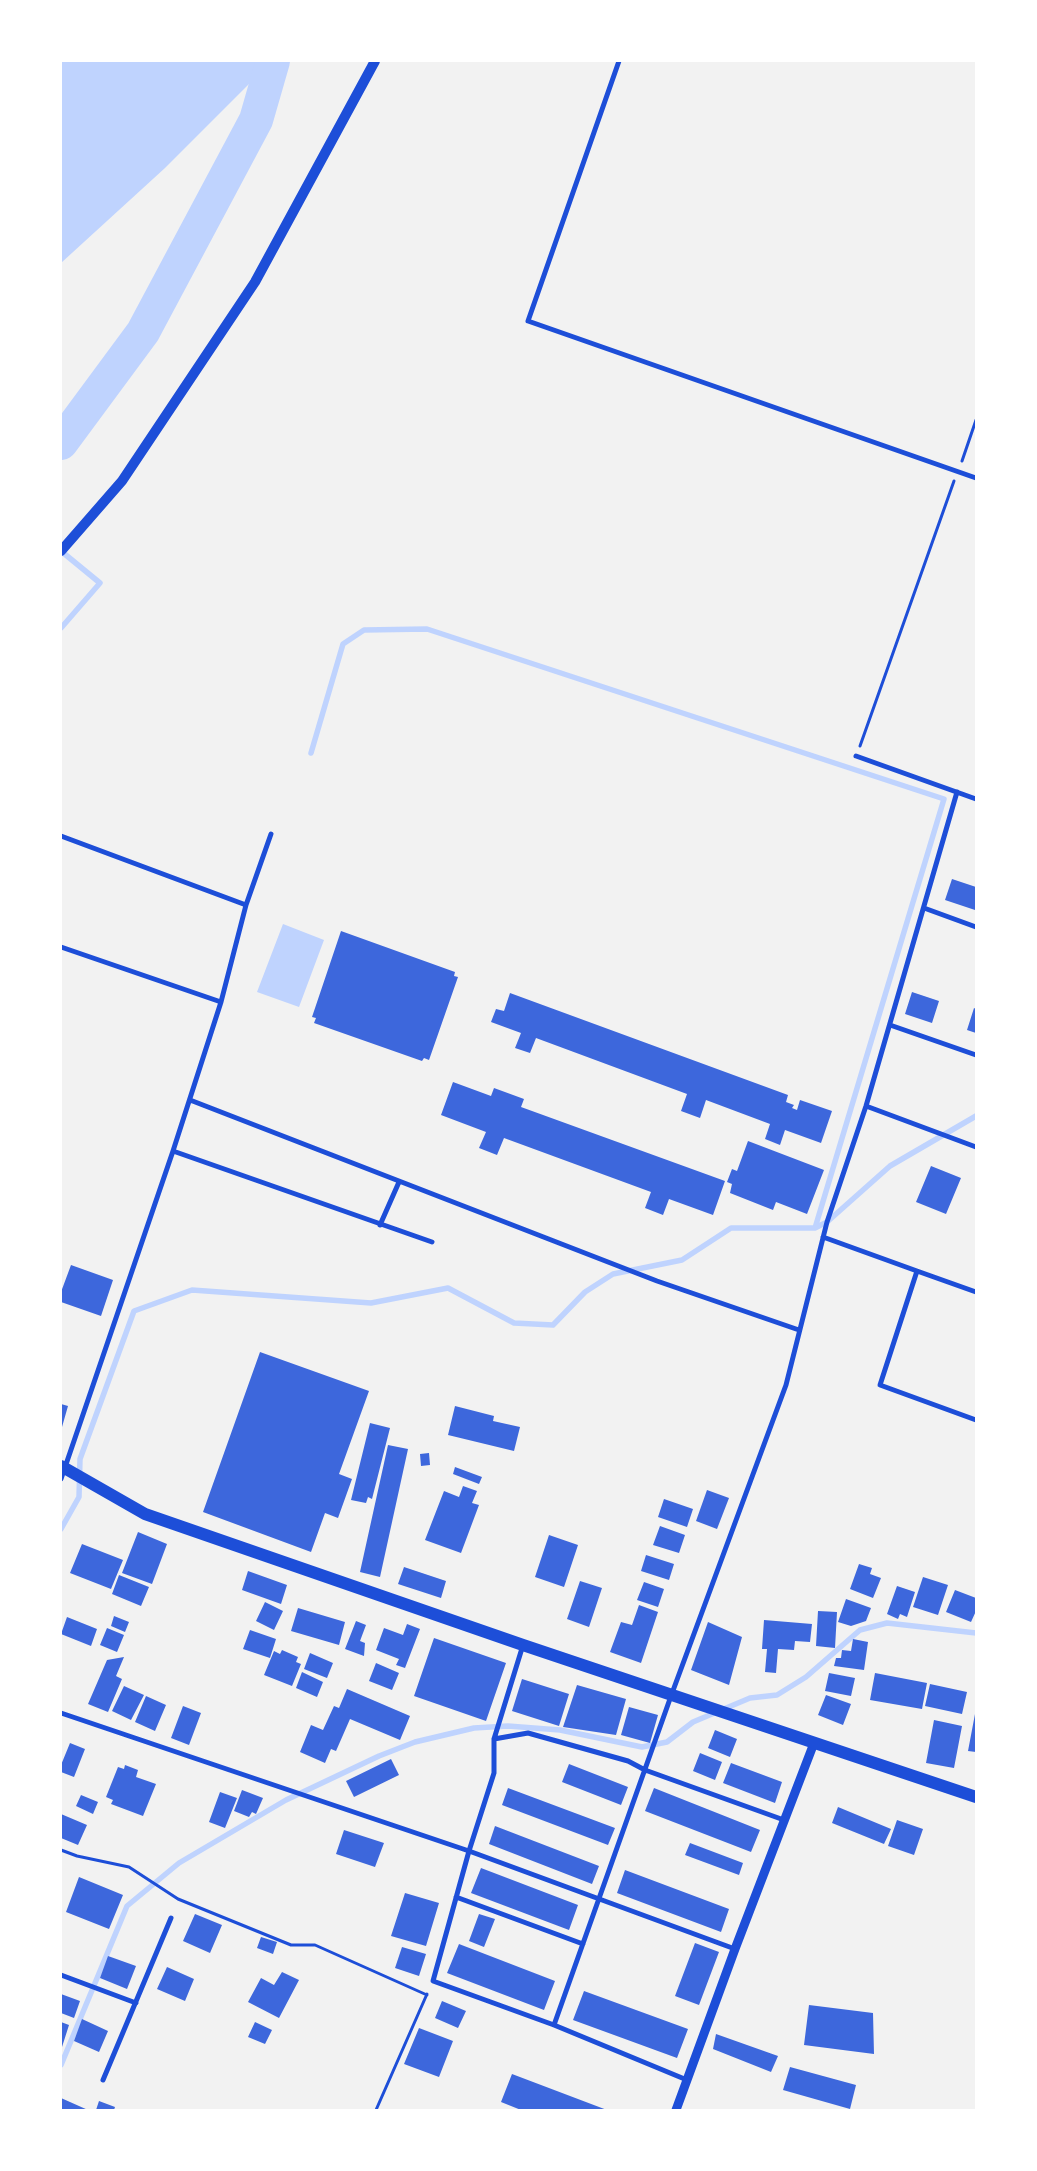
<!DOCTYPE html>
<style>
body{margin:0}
#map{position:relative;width:1037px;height:2171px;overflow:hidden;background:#f2f2f2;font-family:Roboto,sans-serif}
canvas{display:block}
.frame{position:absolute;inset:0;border:62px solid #fff;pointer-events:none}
</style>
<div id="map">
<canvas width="1037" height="2171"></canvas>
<div class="frame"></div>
</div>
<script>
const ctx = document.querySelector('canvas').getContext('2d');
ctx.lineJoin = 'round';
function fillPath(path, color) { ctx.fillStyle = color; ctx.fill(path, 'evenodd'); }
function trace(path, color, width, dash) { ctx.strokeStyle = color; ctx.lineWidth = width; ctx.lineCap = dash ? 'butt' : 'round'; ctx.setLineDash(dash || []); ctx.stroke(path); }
const water = new Path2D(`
 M 61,61 L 272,61 L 165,168 L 61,263 Z
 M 283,924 L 324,940 L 299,1007 L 257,992 Z`);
const stream = new Path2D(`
 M 61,551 L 100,583 L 61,628
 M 311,753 L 343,644 L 364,630 L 427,629 L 944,799 L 815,1228
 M 61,1529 L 79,1497 L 80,1459 L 134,1311 L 192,1290 L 371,1303 L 448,1288 L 514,1323 L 553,1325 L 585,1292 L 613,1274 L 682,1260 L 731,1228 L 815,1228 L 827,1222 L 890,1166 L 976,1116
 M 61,2065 L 127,1906 L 179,1863 L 286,1800 L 379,1756 L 415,1742 L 474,1728 L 508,1726 L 560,1730 L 642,1747 L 667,1742 L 693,1722 L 750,1698 L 777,1695 L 806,1677 L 860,1630 L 887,1623 L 976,1633`);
const river = new Path2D(`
 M 61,443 L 143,332 L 256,120 L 273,61`);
const building = new Path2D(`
 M 952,879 L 976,887 L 975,910 L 945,900 Z
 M 341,931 L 455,972 L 454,976 L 458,977 L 429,1060 L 424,1058 L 422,1061 L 314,1023 L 316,1018 L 312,1017 Z
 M 912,992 L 939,1001 L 932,1023 L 905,1014 Z
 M 510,993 L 788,1095 L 786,1102 L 794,1105 L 792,1108 L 797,1110 L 800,1100 L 832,1111 L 821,1143 L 785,1130 L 780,1145 L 765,1139 L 770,1124 L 706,1100 L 700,1118 L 681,1111 L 687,1094 L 536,1038 L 530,1053 L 515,1048 L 521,1033 L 491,1022 L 496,1009 L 504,1011 Z
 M 974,1008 L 976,1009 L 976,1033 L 967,1030 Z
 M 453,1082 L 491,1096 L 494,1088 L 524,1099 L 521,1107 L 725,1181 L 713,1215 L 669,1199 L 663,1215 L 645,1208 L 651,1192 L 504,1138 L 497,1155 L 479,1148 L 486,1132 L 441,1115 Z
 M 748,1141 L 824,1170 L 807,1214 L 776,1202 L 773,1210 L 730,1193 L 732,1184 L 727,1182 L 732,1169 L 737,1171 Z
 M 931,1166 L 961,1178 L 946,1214 L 916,1202 Z
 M 71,1265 L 113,1280 L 101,1316 L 61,1302 L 61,1292 Z
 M 260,1352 L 369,1391 L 339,1474 L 352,1479 L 338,1518 L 325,1513 L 311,1552 L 203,1512 Z
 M 61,1404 L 68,1406 L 62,1427 L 61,1427 Z
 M 455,1406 L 494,1416 L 493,1421 L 520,1427 L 514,1451 L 448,1435 Z
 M 370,1423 L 390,1428 L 372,1499 L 368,1497 L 366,1503 L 351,1500 Z
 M 388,1445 L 408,1449 L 380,1577 L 360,1572 Z
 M 429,1453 L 430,1465 L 421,1466 L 420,1454 Z
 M 455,1467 L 482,1477 L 479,1484 L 453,1474 Z
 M 463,1486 L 477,1491 L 472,1503 L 479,1505 L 461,1553 L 425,1540 L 444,1491 L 459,1497 Z
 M 707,1490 L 729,1498 L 717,1529 L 696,1521 Z
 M 664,1499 L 693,1509 L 687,1527 L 658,1517 Z
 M 660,1526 L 685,1535 L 679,1553 L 653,1545 Z
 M 138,1532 L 167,1544 L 152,1584 L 122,1573 Z
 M 549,1535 L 578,1545 L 564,1587 L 535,1577 Z
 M 82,1544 L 123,1560 L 111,1589 L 70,1573 Z
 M 646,1555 L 674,1564 L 669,1580 L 641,1571 Z
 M 859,1564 L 872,1568 L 870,1574 L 881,1578 L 873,1598 L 850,1589 Z
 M 404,1567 L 446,1581 L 441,1598 L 398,1584 Z
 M 248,1571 L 287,1585 L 281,1604 L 242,1590 Z
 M 119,1575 L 149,1587 L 141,1606 L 112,1594 Z
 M 923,1577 L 948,1585 L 938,1615 L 913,1607 Z
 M 580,1581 L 602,1588 L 589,1627 L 567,1619 Z
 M 644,1582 L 664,1589 L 658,1607 L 637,1600 Z
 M 897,1586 L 915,1592 L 907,1617 L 900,1614 L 898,1619 L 887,1614 Z
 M 955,1590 L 976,1598 L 976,1611 L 971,1622 L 946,1612 Z
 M 846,1599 L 871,1608 L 866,1621 L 851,1626 L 838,1622 Z
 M 265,1602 L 283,1611 L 274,1630 L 256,1621 Z
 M 639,1605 L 658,1612 L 641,1663 L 610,1652 L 621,1622 L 632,1625 Z
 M 298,1608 L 345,1622 L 339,1645 L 291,1631 Z
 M 818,1611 L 837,1612 L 835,1648 L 816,1646 Z
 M 114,1616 L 129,1622 L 125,1632 L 111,1626 Z
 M 67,1617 L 97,1629 L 91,1646 L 61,1634 Z
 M 764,1620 L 812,1624 L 810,1642 L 795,1641 L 794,1650 L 778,1649 L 776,1673 L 765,1672 L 767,1649 L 762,1649 Z
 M 356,1621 L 366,1625 L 360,1641 L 365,1643 L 364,1656 L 345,1649 Z
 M 708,1622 L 742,1637 L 729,1685 L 691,1670 Z
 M 407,1624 L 420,1629 L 405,1668 L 396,1665 L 399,1659 L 376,1650 L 384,1628 L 403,1635 Z
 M 107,1628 L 124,1635 L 117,1652 L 100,1645 Z
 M 250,1630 L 276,1639 L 270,1658 L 243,1649 Z
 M 434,1638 L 506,1663 L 486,1721 L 414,1696 Z
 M 853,1639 L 868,1642 L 864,1670 L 834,1666 L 836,1658 L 841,1658 L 842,1650 L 851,1651 Z
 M 282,1650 L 298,1657 L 296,1662 L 301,1664 L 292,1686 L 264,1675 L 274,1651 L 280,1654 Z
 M 310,1653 L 333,1663 L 327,1678 L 304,1669 Z
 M 124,1657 L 116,1676 L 122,1679 L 108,1712 L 88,1704 L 107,1660 Z
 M 376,1663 L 399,1673 L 392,1690 L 369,1681 Z
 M 302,1672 L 323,1682 L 317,1697 L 296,1688 Z
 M 829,1673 L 855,1678 L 851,1696 L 825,1691 Z
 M 875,1673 L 927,1683 L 922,1709 L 870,1700 Z
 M 522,1679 L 569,1694 L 559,1726 L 512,1711 Z
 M 930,1684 L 967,1692 L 962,1714 L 925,1706 Z
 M 577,1685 L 626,1699 L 616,1735 L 563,1727 Z
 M 124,1686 L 144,1695 L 131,1720 L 112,1711 Z
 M 347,1689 L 410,1716 L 400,1740 L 350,1719 L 336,1751 L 331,1749 L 325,1763 L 300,1752 L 311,1725 L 323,1730 L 334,1706 L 339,1708 Z
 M 826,1695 L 851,1704 L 843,1725 L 818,1715 Z
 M 146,1696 L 166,1705 L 155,1731 L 135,1722 Z
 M 183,1706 L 201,1713 L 189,1745 L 171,1738 Z
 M 629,1707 L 658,1715 L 650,1743 L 621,1735 Z
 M 975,1714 L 976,1714 L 976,1752 L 968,1751 Z
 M 934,1720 L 962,1726 L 954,1768 L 926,1763 Z
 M 715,1730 L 737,1739 L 730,1757 L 708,1748 Z
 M 70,1743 L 85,1749 L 74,1777 L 61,1772 L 61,1765 Z
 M 700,1753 L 722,1762 L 715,1780 L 693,1771 Z
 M 391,1759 L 399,1775 L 354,1797 L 346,1781 Z
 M 731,1763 L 782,1782 L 775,1803 L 723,1783 Z
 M 569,1764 L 628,1787 L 621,1805 L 562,1782 Z
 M 125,1765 L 138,1770 L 136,1777 L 156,1784 L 143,1816 L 111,1804 L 113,1800 L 106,1797 L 118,1767 L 124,1769 Z
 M 508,1788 L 615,1828 L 608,1845 L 502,1805 Z
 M 654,1788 L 760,1830 L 751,1852 L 645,1811 Z
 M 242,1790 L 263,1798 L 256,1814 L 252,1812 L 249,1817 L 234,1811 Z
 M 220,1792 L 237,1798 L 225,1828 L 209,1822 Z
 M 81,1795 L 98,1802 L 93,1814 L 76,1806 Z
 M 838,1807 L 891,1829 L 884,1844 L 832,1823 Z
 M 61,1814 L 87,1825 L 78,1845 L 61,1838 Z
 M 897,1820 L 923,1829 L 914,1855 L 888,1846 Z
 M 495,1826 L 599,1866 L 592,1884 L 489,1844 Z
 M 344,1830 L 384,1843 L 375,1867 L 336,1854 Z
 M 690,1843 L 743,1863 L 739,1875 L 685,1855 Z
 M 481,1868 L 578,1905 L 569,1930 L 471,1893 Z
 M 625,1870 L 729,1909 L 721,1932 L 617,1893 Z
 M 79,1877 L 123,1895 L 109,1929 L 66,1912 Z
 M 405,1893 L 439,1903 L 426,1946 L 391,1936 Z
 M 195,1914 L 222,1925 L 210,1953 L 183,1941 Z
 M 479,1914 L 495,1919 L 484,1947 L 469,1941 Z
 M 261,1937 L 277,1942 L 273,1954 L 257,1948 Z
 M 695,1943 L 719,1952 L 699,2005 L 675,1996 Z
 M 459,1944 L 555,1981 L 544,2010 L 447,1973 Z
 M 402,1947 L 426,1954 L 419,1976 L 395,1968 Z
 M 108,1956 L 136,1966 L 127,1989 L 100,1978 Z
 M 167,1967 L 194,1979 L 185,2001 L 157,1989 Z
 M 282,1972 L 299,1980 L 279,2018 L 248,2002 L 261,1978 L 274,1985 Z
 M 584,1991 L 688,2029 L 677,2058 L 573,2020 Z
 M 61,1994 L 80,2001 L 74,2018 L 61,2013 Z
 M 442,2001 L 466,2011 L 458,2028 L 435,2018 Z
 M 809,2005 L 873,2013 L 874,2054 L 804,2045 Z
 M 82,2019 L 108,2031 L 99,2052 L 74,2041 Z
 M 61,2022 L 69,2025 L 62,2047 L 61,2047 Z
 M 255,2022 L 272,2030 L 265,2044 L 248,2037 Z
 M 419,2028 L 453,2041 L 439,2077 L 404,2064 Z
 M 716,2034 L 778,2056 L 771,2072 L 713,2049 Z
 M 790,2067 L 856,2085 L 850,2109 L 783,2090 Z
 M 512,2074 L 607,2110 L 521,2110 L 501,2102 Z
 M 61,2098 L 88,2110 L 61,2110 Z
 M 99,2101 L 115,2107 L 114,2110 L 96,2110 Z`);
const path = new Path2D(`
 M 962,461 L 976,420
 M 860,746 L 954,481
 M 61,1850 L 77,1856 L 129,1867 L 178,1899 L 291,1945 L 315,1945 L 427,1995
 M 376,2110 L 427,1994`);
const minor = new Path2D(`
 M 619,61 L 528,321 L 976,478
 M 856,756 L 976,799
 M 61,836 L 246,905
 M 924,908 L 976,927
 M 61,947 L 221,1002
 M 890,1025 L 976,1055
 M 190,1100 L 657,1281 L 799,1330
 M 866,1106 L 976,1147
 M 173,1151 L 432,1242
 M 380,1225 L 399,1182
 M 823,1237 L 917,1271 L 880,1385 L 976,1420
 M 917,1271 L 976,1292
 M 61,1479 L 173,1151 L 221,1002 L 246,905 L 271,834
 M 523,1645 L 494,1739 L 494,1773 L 469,1851 L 433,1981 L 554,2025 L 687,2080
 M 61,1713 L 469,1851 L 735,1949
 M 494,1739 L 528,1733 L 628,1761 L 645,1770 L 784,1820
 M 456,1897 L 583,1944
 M 61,1975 L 136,2003
 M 554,2025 L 671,1696 L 786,1385 L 827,1222 L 866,1106 L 957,792
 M 103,2080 L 171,1918`);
const tertiary = new Path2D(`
 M 676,2110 L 735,1949 L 814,1743`);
const secondary = new Path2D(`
 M 61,551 L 122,481 L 255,282 L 375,61`);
const primary = new Path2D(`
 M 61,1466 L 145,1514 L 523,1645 L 976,1797`);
fillPath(water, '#bfd3fe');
trace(stream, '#bfd3fe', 5.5);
trace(river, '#bfd3fe', 34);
fillPath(building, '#3d67dc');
trace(path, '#1d4ed8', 3);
trace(minor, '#1d4ed8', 5);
trace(tertiary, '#1d4ed8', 9);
trace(secondary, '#1d4ed8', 10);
trace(primary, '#1d4ed8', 12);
</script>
